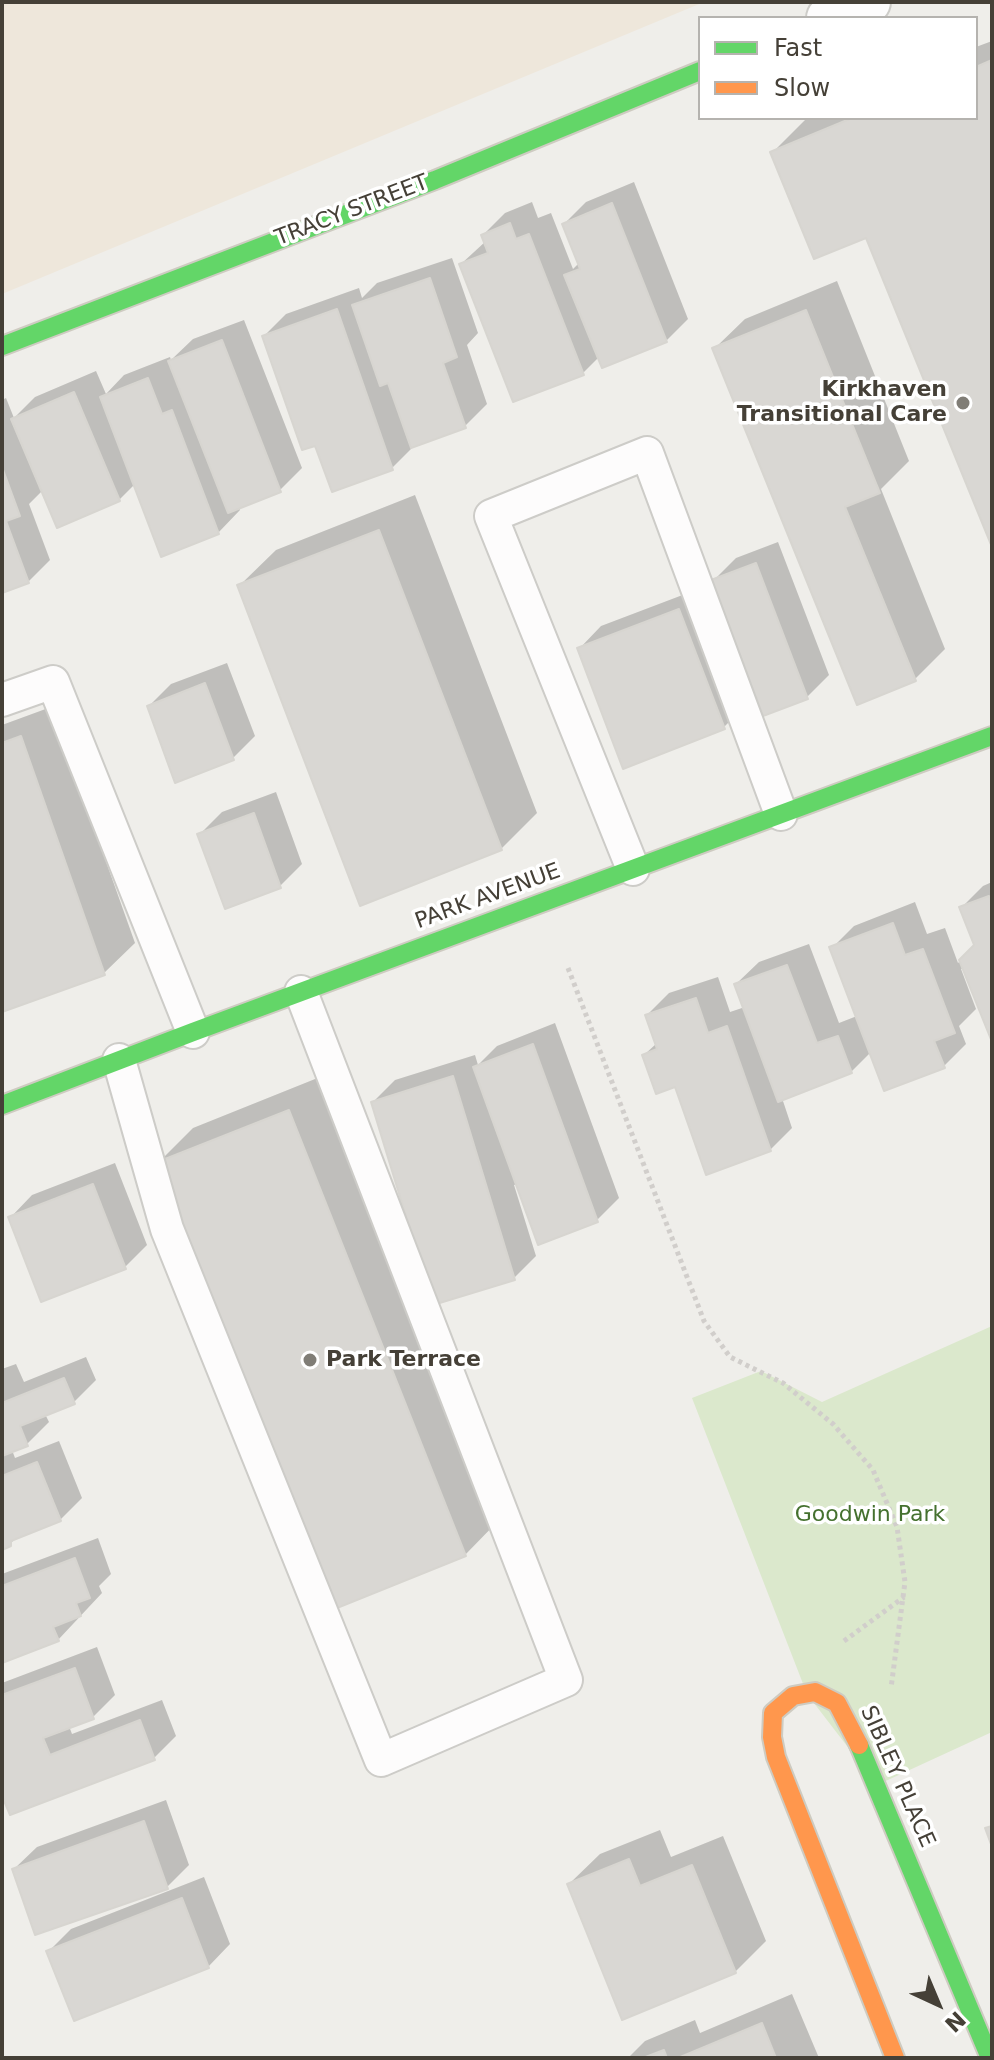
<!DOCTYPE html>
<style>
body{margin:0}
#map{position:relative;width:994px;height:2060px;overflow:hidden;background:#efeeea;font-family:"DejaVu Sans",sans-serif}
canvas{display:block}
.frame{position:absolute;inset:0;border:4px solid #454037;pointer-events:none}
.legend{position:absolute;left:698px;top:16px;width:280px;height:104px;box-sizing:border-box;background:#fff;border:2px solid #b5b3af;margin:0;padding:10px 14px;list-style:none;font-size:24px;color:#454037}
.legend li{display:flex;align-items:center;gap:16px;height:40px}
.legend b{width:40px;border:2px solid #b5b3af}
.north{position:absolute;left:898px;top:1964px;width:80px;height:80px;-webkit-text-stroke:6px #fff;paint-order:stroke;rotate:136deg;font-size:22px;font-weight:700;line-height:32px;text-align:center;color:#454037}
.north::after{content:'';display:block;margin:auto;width:28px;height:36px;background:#454037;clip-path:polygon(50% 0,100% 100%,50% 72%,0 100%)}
</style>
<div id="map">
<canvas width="994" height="2060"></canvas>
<div class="frame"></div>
<ul class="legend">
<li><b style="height:10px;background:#63d668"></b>Fast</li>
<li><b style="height:10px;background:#ff974d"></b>Slow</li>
</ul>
<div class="north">N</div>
</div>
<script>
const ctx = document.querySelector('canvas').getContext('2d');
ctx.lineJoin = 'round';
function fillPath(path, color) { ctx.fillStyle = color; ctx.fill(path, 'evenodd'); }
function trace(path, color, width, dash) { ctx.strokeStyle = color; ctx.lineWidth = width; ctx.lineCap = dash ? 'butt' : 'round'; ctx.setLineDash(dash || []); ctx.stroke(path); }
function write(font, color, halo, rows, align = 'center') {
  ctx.font = font + ' "DejaVu Sans",sans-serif'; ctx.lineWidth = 7; ctx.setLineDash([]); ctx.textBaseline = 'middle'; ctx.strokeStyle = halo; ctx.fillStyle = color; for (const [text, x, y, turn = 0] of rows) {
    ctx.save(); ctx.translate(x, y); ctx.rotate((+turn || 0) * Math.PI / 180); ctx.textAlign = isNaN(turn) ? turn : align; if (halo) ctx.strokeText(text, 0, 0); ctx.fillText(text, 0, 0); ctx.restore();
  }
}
const commercial = new Path2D(`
 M 2,2 L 704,2 L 2,294 Z`);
const green = new Path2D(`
 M 992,1326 L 992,1732 L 877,1785 L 807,1694 L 692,1398 L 761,1371 L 822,1402 Z`);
const shadow = new Path2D(`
 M 992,41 L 992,542 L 867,235 L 773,152 L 807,118 L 976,118 L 976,47 Z
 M 634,182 L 688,319 L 666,341 L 599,357 L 583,373 L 461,264 L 486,241 L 483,235 L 505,213 L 532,202 L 538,218 L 551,213 L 573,269 L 579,263 L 564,224 L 586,202 Z
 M 452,258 L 478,333 L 467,345 L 487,404 L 465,426 L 414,446 L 392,468 L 316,443 L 264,336 L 286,314 L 359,288 L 362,298 L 377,283 Z
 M 837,281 L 909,461 L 881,489 L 945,649 L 915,679 L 714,349 L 745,319 Z
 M 244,320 L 302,468 L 279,491 L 239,507 L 240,510 L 218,533 L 135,484 L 119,500 L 43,490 L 29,504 L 50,560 L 28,582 L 2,591 L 2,400 L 6,398 L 14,418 L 35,397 L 96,371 L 106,394 L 124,375 L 170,357 L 171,360 L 193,339 Z
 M 415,495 L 537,813 L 501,849 L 239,586 L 276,550 Z
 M 778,542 L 829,675 L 807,697 L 714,580 L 736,558 Z
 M 701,588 L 746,705 L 724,727 L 579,649 L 601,626 Z
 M 227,663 L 255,736 L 233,758 L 149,706 L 171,684 Z
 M 51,707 L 135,943 L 104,973 L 2,1010 L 2,725 Z
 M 276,792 L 302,864 L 280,886 L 200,834 L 222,812 Z
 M 992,882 L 992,1037 L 964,968 L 961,969 L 976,1009 L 959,1026 L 966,1044 L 944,1066 L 871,1052 L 851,1072 L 782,1098 L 792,1128 L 770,1150 L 676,1085 L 644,1055 L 657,1043 L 647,1015 L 669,993 L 718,977 L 730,1012 L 745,1007 L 736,984 L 759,962 L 809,944 L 839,1023 L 857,1016 L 832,948 L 854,926 L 915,902 L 927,934 L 945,928 L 958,963 L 976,946 L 961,908 L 983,886 Z
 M 555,1023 L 619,1198 L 597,1220 L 518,1184 L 514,1185 L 536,1256 L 514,1278 L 373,1102 L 395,1080 L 475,1055 L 478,1065 L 497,1046 Z
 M 325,1075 L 501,1518 L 465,1555 L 157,1164 L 193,1128 Z
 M 115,1163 L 147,1245 L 125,1267 L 10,1218 L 32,1195 Z
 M 86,1357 L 96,1380 L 74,1402 L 45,1414 L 49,1422 L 27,1444 L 12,1450 L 15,1458 L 59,1441 L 82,1498 L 60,1520 L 18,1536 L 10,1544 L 2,1548 L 2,1369 L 16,1364 L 24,1382 Z
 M 98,1538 L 111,1574 L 99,1586 L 102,1593 L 58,1640 L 2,1661 L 2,1574 Z
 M 97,1647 L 115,1695 L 93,1717 L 69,1726 L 72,1734 L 162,1700 L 176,1736 L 154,1758 L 2,1794 L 2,1683 Z
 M 166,1800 L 189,1865 L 167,1887 L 14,1869 L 37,1847 Z
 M 660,1830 L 671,1857 L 723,1836 L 766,1941 L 735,1972 L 569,1884 L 600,1854 Z
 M 204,1877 L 230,1944 L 208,1967 L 49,1951 L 71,1929 Z
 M 792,1994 L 819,2058 L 628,2058 L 645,2041 L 695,2020 L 700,2033 Z`);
const building = new Path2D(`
 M 992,60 L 992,547 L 866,238 L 814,259 L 770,152 L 852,118 L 976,118 L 976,67 Z
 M 612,203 L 667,342 L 602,368 L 564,275 L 580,269 L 562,224 Z
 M 510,223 L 516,239 L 529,234 L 584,375 L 513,402 L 459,264 L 488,253 L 481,235 Z
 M 430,278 L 457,357 L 443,363 L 466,428 L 411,448 L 388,383 L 380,386 L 352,305 Z
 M 337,309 L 393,470 L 332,492 L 315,446 L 302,450 L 262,336 Z
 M 806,310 L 880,493 L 845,507 L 916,681 L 857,705 L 712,348 Z
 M 222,340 L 281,492 L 228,513 L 168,361 Z
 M 148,378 L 162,414 L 172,410 L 219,534 L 161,557 L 100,397 Z
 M 74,392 L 120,501 L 57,528 L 11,419 Z
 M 2,467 L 20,516 L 6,521 L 29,583 L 2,593 Z
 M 379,530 L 502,850 L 360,906 L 237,585 Z
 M 756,563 L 808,699 L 763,716 L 711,580 Z
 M 679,609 L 725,729 L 623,769 L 577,648 Z
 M 205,683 L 234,760 L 175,783 L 147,706 Z
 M 21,736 L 105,975 L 2,1012 L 2,743 Z
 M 254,813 L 281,888 L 225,909 L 197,834 Z
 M 989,896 L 992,904 L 992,1042 L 959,960 L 974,945 L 959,907 Z
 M 893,923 L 905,955 L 923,949 L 955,1033 L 934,1041 L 945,1068 L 884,1091 L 829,947 Z
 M 787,965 L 817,1043 L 838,1036 L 852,1073 L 778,1102 L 734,984 Z
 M 696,998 L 708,1033 L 727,1026 L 771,1151 L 706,1175 L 675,1087 L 656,1094 L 642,1055 L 657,1049 L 645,1015 Z
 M 533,1044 L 598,1222 L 538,1245 L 473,1067 Z
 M 453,1076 L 515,1280 L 433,1305 L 371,1102 Z
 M 289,1110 L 466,1556 L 332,1610 L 155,1163 Z
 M 93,1184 L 126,1269 L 41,1302 L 8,1217 Z
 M 64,1378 L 75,1404 L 20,1426 L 28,1446 L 2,1456 L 2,1403 Z
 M 37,1462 L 61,1521 L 11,1541 L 11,1546 L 2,1550 L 2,1476 Z
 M 75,1558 L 90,1598 L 76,1603 L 81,1616 L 53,1627 L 59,1641 L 2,1663 L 2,1586 Z
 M 75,1668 L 94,1719 L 43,1738 L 50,1755 L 140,1720 L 155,1760 L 10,1815 L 2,1796 L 2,1695 Z
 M 144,1821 L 168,1889 L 35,1935 L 12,1869 Z
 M 992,1826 L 992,1847 L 985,1828 Z
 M 629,1859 L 640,1886 L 692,1865 L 736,1973 L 622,2020 L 567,1884 Z
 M 182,1898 L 209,1968 L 74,2021 L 46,1951 Z
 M 762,2023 L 776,2058 L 678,2058 Z
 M 664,2050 L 667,2058 L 643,2058 Z`);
const path = new Path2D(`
 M 568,968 L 704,1321 L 730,1357 L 783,1383 L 833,1424 L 873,1470 L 897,1527 L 905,1582 L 891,1688
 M 844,1641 L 904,1597`);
const lane = new Path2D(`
 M 2,700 L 53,682 L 193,1032
 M 633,869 L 491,516 L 647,453 L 781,814
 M 119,1060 L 167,1229 L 381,1760 L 566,1680 L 301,992`);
const street = new Path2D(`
 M 829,18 L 868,2`);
const fast = new Path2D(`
 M 2,346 L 435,180 L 700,71
 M 2,1105 L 193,1032 L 992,736
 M 859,1745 L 990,2058`);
const slow = new Path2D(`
 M 859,1745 L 837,1703 L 815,1692 L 793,1696 L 773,1713 L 772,1737 L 776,1757 L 895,2058`);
const markers = [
 [963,403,8,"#807d76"],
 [310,1360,8,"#807d76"]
];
const streetNames = [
 ["TRACY STREET",352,211,-21],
 ["PARK AVENUE",488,897,-20],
 ["SIBLEY PLACE",897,1777,66]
];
const poiNames = [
 ["Kirkhaven",947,390],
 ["Transitional Care",947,415],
 ["Park Terrace",326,1360,"left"]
];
const parkNames = [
 ["Goodwin Park",870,1515]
];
fillPath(commercial, '#eee7db');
fillPath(green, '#dbe8cc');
fillPath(shadow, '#0003');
fillPath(building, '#d9d7d3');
trace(building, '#d7d5d0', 2);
trace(lane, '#cdccc8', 36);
trace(street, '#cdccc8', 48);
trace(fast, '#cecbc1', 22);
trace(slow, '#cecbc1', 22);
trace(path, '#d1cecb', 5, [4, 4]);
trace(lane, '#fdfcfc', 32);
trace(street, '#fdfcfc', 44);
trace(fast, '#63d668', 18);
trace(slow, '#ff974d', 18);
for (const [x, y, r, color] of markers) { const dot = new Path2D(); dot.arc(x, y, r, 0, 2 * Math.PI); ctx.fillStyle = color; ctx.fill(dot); trace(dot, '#fff', 3); }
write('22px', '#454037', '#fff', streetNames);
write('bold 22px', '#454037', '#fff', poiNames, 'right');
write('22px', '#45712f', '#fff', parkNames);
</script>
